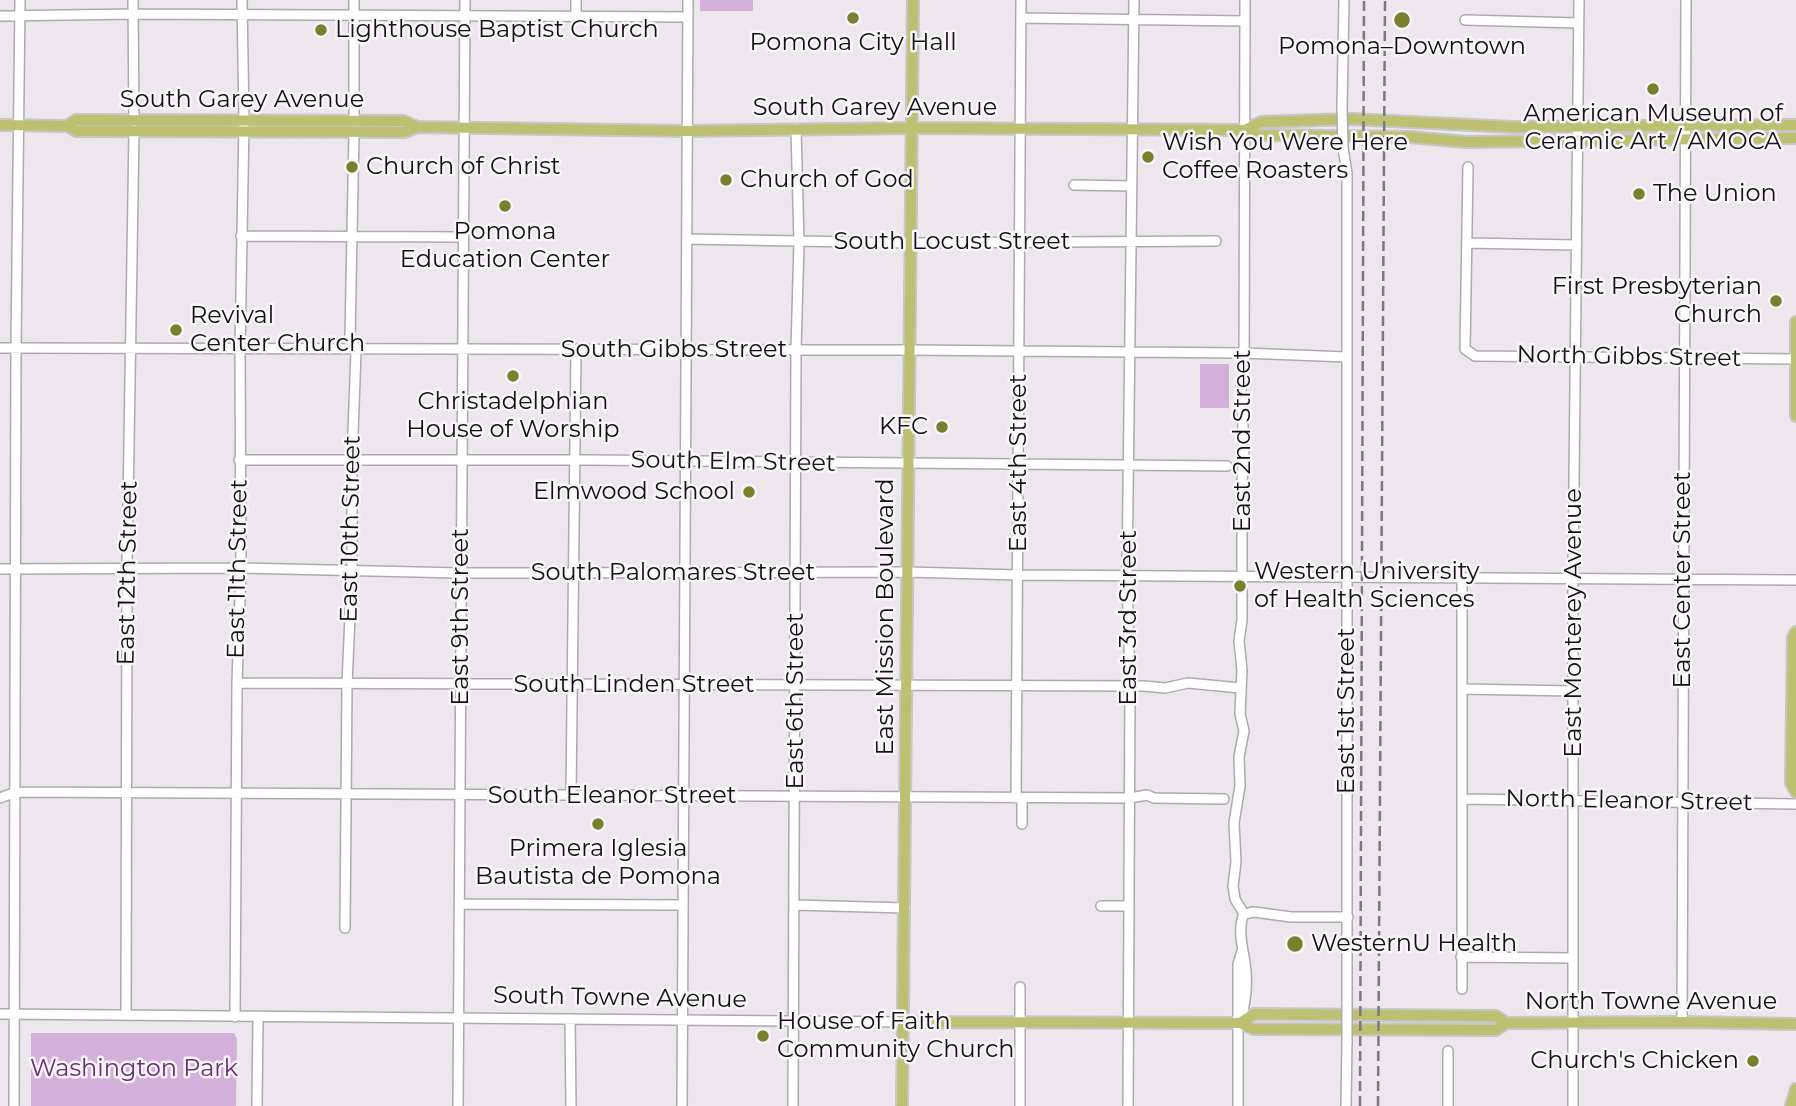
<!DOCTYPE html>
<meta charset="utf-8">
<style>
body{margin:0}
canvas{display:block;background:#ebe7ec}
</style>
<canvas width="1796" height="1106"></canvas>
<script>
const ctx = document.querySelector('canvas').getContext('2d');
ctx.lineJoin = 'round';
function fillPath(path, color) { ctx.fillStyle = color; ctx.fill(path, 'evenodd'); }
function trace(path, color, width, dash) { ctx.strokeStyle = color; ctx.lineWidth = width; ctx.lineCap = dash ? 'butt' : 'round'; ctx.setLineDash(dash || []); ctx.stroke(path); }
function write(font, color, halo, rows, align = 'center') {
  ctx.font = font + ' Montserrat,sans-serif'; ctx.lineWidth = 5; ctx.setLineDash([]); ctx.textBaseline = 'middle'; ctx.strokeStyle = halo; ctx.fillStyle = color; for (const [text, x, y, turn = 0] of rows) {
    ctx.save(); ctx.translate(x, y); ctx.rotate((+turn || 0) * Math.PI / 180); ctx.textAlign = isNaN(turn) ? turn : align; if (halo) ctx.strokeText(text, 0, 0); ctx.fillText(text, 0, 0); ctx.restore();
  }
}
const green = new Path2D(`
 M 700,0 L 753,0 L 753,11 L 700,11 Z
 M 1200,364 L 1229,364 L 1229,408 L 1200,408 Z
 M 31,1033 L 234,1033 L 237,1039 L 236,1106 L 31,1106 Z`);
const minor = new Path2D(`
 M 133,0 L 134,121
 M 354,0 L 354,121
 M 576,0 L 576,17
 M 0,16 L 133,14 L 688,17
 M 1021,18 L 1245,21
 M 1465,20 L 1578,23
 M 1342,107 L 1344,0
 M 1343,148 L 1347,173 L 1347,1004
 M 1468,167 L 1465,349 L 1475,356 L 1796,359
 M 1074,185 L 1131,186
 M 241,236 L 463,237
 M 687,239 L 909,243 L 1216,241
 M 1467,243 L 1575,245
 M 0,348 L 908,350 L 1243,353 L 1347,357
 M 239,460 L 588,460 L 1227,466
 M 0,569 L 241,568 L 460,573 L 908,572 L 1018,575 L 1796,580
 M 1462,577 L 1462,989
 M 237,683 L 1144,686 L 1165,688 L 1188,683 L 1240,688
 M 1463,689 L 1572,691
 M 571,795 L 576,351
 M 0,798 L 16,792 C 387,794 758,798 1130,798 L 1147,795 L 1154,798 L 1224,799
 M 1016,798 L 1021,0
 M 1022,798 L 1022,824
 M 1462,799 L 1796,804
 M 460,904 L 682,905
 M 795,905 L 905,908
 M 1101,906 L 1129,906
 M 1244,914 L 1235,899 L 1233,886 L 1236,862 L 1234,823 L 1240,786 L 1239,757 L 1244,731 L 1240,714 L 1242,670 L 1239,641 L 1242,620 L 1242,483 L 1244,448 L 1241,387 L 1244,376 L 1245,0
 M 1244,914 L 1254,912 L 1291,917 L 1348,917
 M 345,928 L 347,684 L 352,571 L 352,461 L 356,351 L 350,336 L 354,132
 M 1461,957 L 1572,958
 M 0,1014 L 903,1022
 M 126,1015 L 127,568 L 134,131
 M 235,1017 L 237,683 L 241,568 L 240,350 L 244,121 L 242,0
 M 570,1019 L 571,1106
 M 1241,1019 C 1246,1001 1248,982 1245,963 C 1243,948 1237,929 1244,914
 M 1682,1022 L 1686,0
 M 1448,1051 L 1448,1106
 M 14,1106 L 16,348 L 20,0
 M 257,1106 L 258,1017
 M 458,1106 L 465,0
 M 682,1106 L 688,0
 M 793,1106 L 796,350 L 799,242 L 796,129
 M 1020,1106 L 1020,987
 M 1128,1106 L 1130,686 L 1127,576 L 1134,0
 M 1238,1106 L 1238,964 L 1242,951
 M 1346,1106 L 1347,1040
 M 1573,1106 L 1573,577 L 1579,0`);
const major = new Path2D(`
 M 0,125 L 67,126 L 76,131 L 405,132 L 417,127
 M 67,126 L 76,120 L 404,121 L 417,127 L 686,131 L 911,128 L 1245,130 L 1261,122 L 1351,119 L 1512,127 L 1796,125
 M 1245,130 L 1257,135 L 1410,137 L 1466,142 L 1796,138
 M 1796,322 L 1796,416
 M 1796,632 L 1793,637 L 1791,783 L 1796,792
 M 903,1022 L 1240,1023 L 1253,1029 L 1496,1030 L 1506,1023 L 1682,1022 L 1796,1024
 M 1240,1023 L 1254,1014 L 1496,1016 L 1506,1023
 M 902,1106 L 913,0
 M 1791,1106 L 1796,1089`);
const rail = new Path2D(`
 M 1360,1106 L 1364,0
 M 1378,1106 L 1385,0`);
const minorBridge = new Path2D(`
 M 1342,107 L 1343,148
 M 1347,1040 L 1347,1004`);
const markers = [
 [853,18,7,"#77802c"],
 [1402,20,9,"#77802c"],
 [321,30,7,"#77802c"],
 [1653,89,7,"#77802c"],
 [1148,157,7,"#77802c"],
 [352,167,7,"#77802c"],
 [726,180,7,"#77802c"],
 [1639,194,7,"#77802c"],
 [505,206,7,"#77802c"],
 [1776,301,7,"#77802c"],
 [176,330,7,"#77802c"],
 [513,376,7,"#77802c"],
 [942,427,7,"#77802c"],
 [749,492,7,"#77802c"],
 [1240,586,7,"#77802c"],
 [598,824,7,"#77802c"],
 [1295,944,9,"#77802c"],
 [763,1036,7,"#77802c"],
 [1753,1061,7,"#77802c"]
];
const poiNames = [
 ["Lighthouse Baptist Church",335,30],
 ["Pomona City Hall",853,43,"center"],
 ["Pomona–Downtown",1402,47,"center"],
 ["American Museum of",1653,114,"center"],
 ["Ceramic Art / AMOCA",1653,142,"center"],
 ["Wish You Were Here",1162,143],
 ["Coffee Roasters",1162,171],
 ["Church of Christ",366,167],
 ["Church of God",740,180],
 ["The Union",1653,194],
 ["Pomona",505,232,"center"],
 ["Education Center",505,260,"center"],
 ["First Presbyterian",1762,287,"right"],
 ["Church",1762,315,"right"],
 ["Revival",190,316],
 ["Center Church",190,344],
 ["Christadelphian",513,402,"center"],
 ["House of Worship",513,430,"center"],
 ["KFC",928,427,"right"],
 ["Elmwood School",735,492,"right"],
 ["Western University",1254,572],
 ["of Health Sciences",1254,600],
 ["Primera Iglesia",598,849,"center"],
 ["Bautista de Pomona",598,877,"center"],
 ["WesternU Health",1311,944],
 ["House of Faith",777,1022],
 ["Community Church",777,1050],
 ["Church's Chicken",1739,1061,"right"]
];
const streetNames = [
 ["South Garey Avenue",242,100],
 ["South Garey Avenue",875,108],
 ["South Locust Street",952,242],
 ["South Gibbs Street",674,350],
 ["North Gibbs Street",1629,357,1],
 ["East 2nd Street",1243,441,-90],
 ["South Elm Street",733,462,1],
 ["East 4th Street",1019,463,-90],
 ["East 10th Street",351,529,-89],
 ["East 11th Street",238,569,-89],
 ["East 12th Street",128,573,-89],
 ["South Palomares Street",673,573],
 ["East Center Street",1683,580,-90],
 ["East 9th Street",461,617,-90],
 ["East Mission Boulevard",886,617,-90],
 ["East 3rd Street",1129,618,-90],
 ["East Monterey Avenue",1574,623,-90],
 ["South Linden Street",634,685],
 ["East 6th Street",796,701,-90],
 ["East 1st Street",1347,711,-90],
 ["South Eleanor Street",612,796],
 ["North Eleanor Street",1629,801,1],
 ["South Towne Avenue",620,998,1],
 ["North Towne Avenue",1651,1002]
];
const parkNames = [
 ["Washington Park",134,1069]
];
fillPath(green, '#d3b0d9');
trace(minor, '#aea9af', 12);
trace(major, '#c6c6c6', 14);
trace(minor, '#fff', 9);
trace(major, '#bbc171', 10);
trace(rail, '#7c797c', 2.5, [10, 5]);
trace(minorBridge, '#aea9af', 12, []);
trace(minorBridge, '#fff', 9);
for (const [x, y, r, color] of markers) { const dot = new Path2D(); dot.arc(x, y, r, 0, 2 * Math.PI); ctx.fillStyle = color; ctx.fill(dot); trace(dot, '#f9f4f9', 2.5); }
write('24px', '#131113', '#f9f4f9', poiNames, 'left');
write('24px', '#131113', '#f9f4f9', streetNames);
write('24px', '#682d74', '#f9f4f9', parkNames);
</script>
